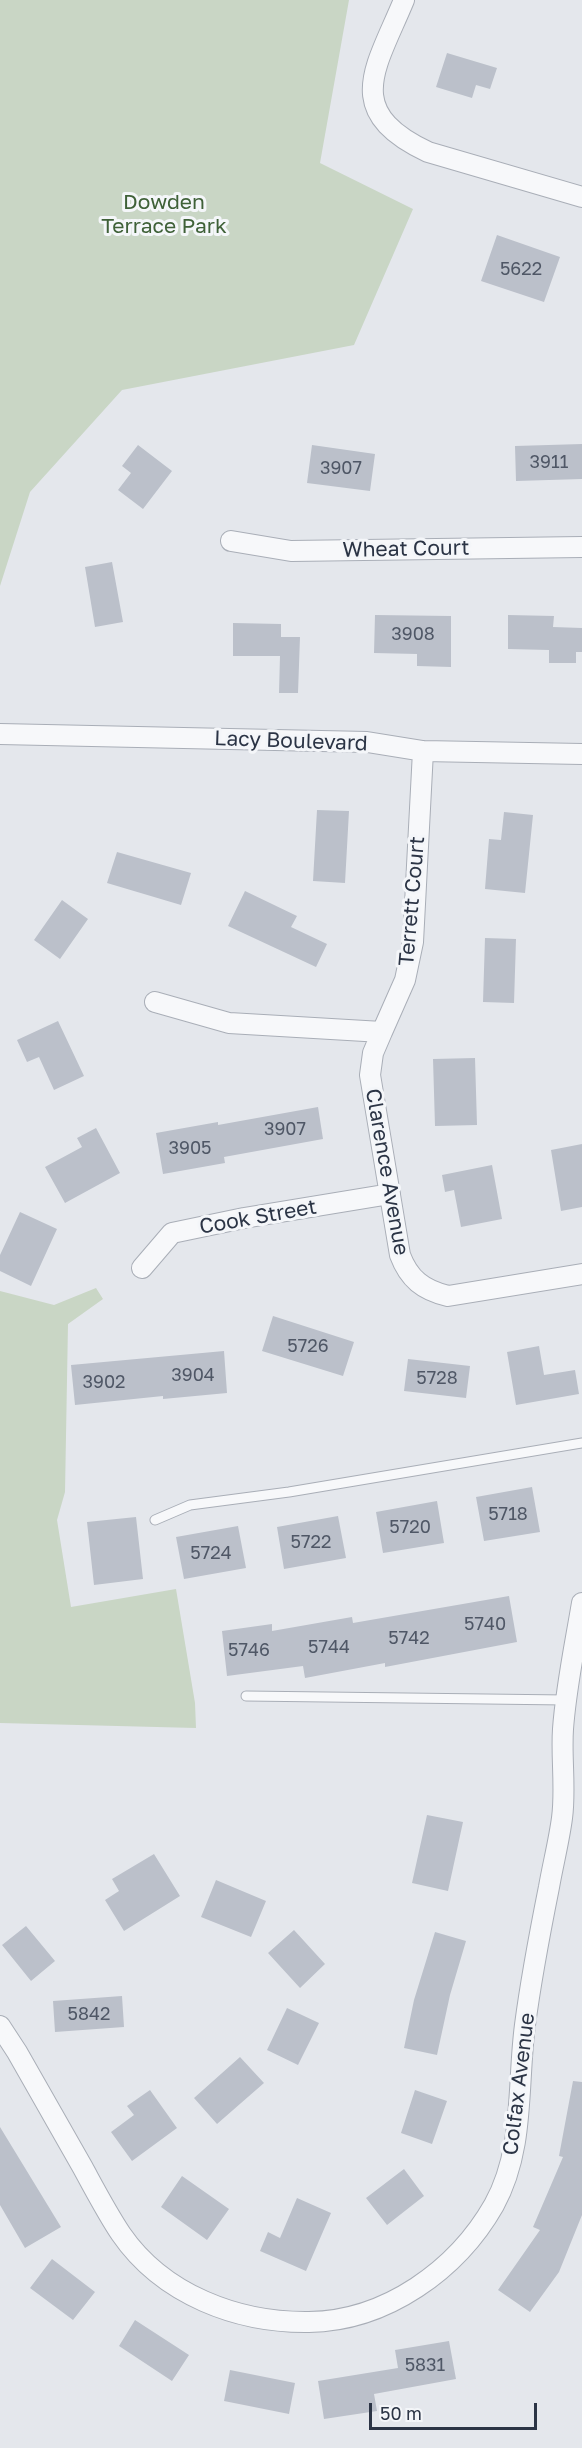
<!DOCTYPE html>
<style>
body{margin:0}
#map{position:relative;width:582px;height:2448px;overflow:hidden;background:#e4e7ec;font-family:"Golos Text",sans-serif}
canvas{display:block}
.scale{position:absolute;left:369px;top:2403px;width:168px;height:27px;box-sizing:border-box;border:3px solid #2b3445;border-top:0;padding-left:8px;font-size:18px;line-height:21px;white-space:nowrap;color:#2b3445;-webkit-text-stroke:4px #f4f6f9;paint-order:stroke}
</style>
<div id="map">
<canvas width="582" height="2448"></canvas>
<div class="scale">50 m</div>
</div>
<script>
const ctx = document.querySelector('canvas').getContext('2d');
ctx.lineJoin = 'round';
function fillPath(path, color) { ctx.fillStyle = color; ctx.fill(path, 'evenodd'); }
function trace(path, color, width, dash) { ctx.strokeStyle = color; ctx.lineWidth = width; ctx.lineCap = dash ? 'butt' : 'round'; ctx.setLineDash(dash || []); ctx.stroke(path); }
function write(font, color, halo, rows, align = 'center') {
  ctx.font = font + ' "Golos Text",sans-serif'; ctx.lineWidth = 6; ctx.setLineDash([]); ctx.textBaseline = 'middle'; ctx.strokeStyle = halo; ctx.fillStyle = color; for (const [text, x, y, turn = 0] of rows) {
    ctx.save(); ctx.translate(x, y); ctx.rotate((+turn || 0) * Math.PI / 180); ctx.textAlign = isNaN(turn) ? turn : align; if (halo) ctx.strokeText(text, 0, 0); ctx.fillText(text, 0, 0); ctx.restore();
  }
}
const green = new Path2D(`
 M 0,0 L 349,0 L 320,163 L 413,209 L 354,345 L 122,390 L 30,492 L 0,586 Z
 M 96,1288 L 103,1299 L 68,1324 L 65,1492 L 57,1520 L 71,1607 L 176,1589 L 195,1703 L 196,1728 L 0,1723 L 0,1291 L 54,1305 Z`);
const building = new Path2D(`
 M 447,53 L 497,68 L 490,89 L 476,85 L 472,98 L 436,87 Z
 M 497,235 L 560,257 L 544,302 L 481,281 Z
 M 582,444 L 582,479 L 516,481 L 515,446 Z
 M 138,445 L 172,471 L 143,509 L 118,490 L 131,473 L 122,466 Z
 M 312,445 L 375,454 L 370,491 L 307,483 Z
 M 112,562 L 123,622 L 95,627 L 85,567 Z
 M 375,615 L 451,616 L 451,667 L 417,666 L 417,654 L 374,653 Z
 M 508,615 L 554,616 L 553,627 L 582,628 L 582,652 L 576,652 L 576,663 L 549,663 L 549,650 L 508,649 Z
 M 233,623 L 281,624 L 281,637 L 300,637 L 298,693 L 279,693 L 280,656 L 233,656 Z
 M 317,810 L 349,811 L 345,883 L 313,881 Z
 M 504,812 L 533,815 L 525,893 L 485,889 L 489,839 L 501,840 Z
 M 117,852 L 191,873 L 181,905 L 107,883 Z
 M 245,891 L 297,916 L 291,927 L 327,944 L 316,967 L 228,926 Z
 M 62,900 L 88,919 L 60,959 L 34,940 Z
 M 485,938 L 516,939 L 514,1003 L 483,1002 Z
 M 58,1021 L 84,1076 L 54,1090 L 39,1057 L 27,1062 L 17,1040 Z
 M 475,1058 L 477,1125 L 435,1126 L 433,1059 Z
 M 318,1107 L 323,1139 L 224,1157 L 225,1163 L 163,1174 L 156,1133 L 218,1122 L 218,1125 Z
 M 96,1128 L 120,1173 L 65,1203 L 45,1167 L 82,1147 L 77,1138 Z
 M 582,1144 L 582,1207 L 561,1211 L 551,1150 Z
 M 492,1165 L 502,1219 L 461,1227 L 454,1190 L 445,1192 L 442,1175 Z
 M 20,1212 L 57,1229 L 31,1286 L 0,1271 L 0,1255 Z
 M 273,1316 L 354,1342 L 343,1376 L 262,1351 Z
 M 539,1346 L 544,1375 L 575,1370 L 579,1394 L 516,1405 L 507,1352 Z
 M 224,1351 L 227,1393 L 163,1399 L 163,1396 L 75,1405 L 71,1365 Z
 M 408,1359 L 470,1366 L 466,1398 L 404,1391 Z
 M 532,1487 L 540,1532 L 484,1541 L 476,1497 Z
 M 437,1501 L 444,1543 L 383,1553 L 376,1512 Z
 M 338,1516 L 346,1558 L 284,1569 L 277,1527 Z
 M 136,1517 L 143,1579 L 94,1585 L 87,1522 Z
 M 238,1526 L 246,1568 L 184,1579 L 176,1537 Z
 M 509,1596 L 517,1642 L 385,1667 L 385,1663 L 305,1678 L 303,1666 L 227,1676 L 222,1631 L 272,1624 L 272,1631 L 352,1617 L 353,1623 Z
 M 427,1815 L 463,1822 L 448,1891 L 412,1883 Z
 M 154,1854 L 180,1896 L 124,1931 L 105,1900 L 119,1891 L 112,1879 Z
 M 216,1880 L 266,1901 L 251,1937 L 201,1917 Z
 M 26,1926 L 55,1961 L 31,1981 L 2,1945 Z
 M 294,1930 L 325,1964 L 300,1988 L 268,1953 Z
 M 435,1932 L 466,1941 L 450,1995 L 437,2055 L 404,2048 L 414,2000 Z
 M 122,1996 L 124,2027 L 55,2032 L 53,2001 Z
 M 287,2008 L 319,2023 L 298,2065 L 267,2050 Z
 M 240,2057 L 264,2083 L 217,2124 L 194,2098 Z
 M 573,2081 L 582,2082 L 582,2215 L 559,2272 L 530,2312 L 498,2290 L 540,2230 L 533,2227 L 563,2157 L 559,2156 Z
 M 150,2090 L 177,2128 L 132,2161 L 111,2132 L 134,2115 L 127,2106 Z
 M 415,2090 L 447,2101 L 432,2144 L 401,2133 Z
 M 0,2127 L 61,2227 L 25,2248 L 0,2205 Z
 M 404,2169 L 424,2196 L 387,2225 L 366,2198 Z
 M 182,2176 L 229,2209 L 207,2240 L 161,2207 Z
 M 297,2198 L 331,2213 L 306,2271 L 260,2251 L 268,2232 L 280,2238 Z
 M 52,2259 L 95,2292 L 73,2320 L 30,2288 Z
 M 135,2320 L 189,2355 L 172,2381 L 119,2346 Z
 M 449,2341 L 456,2379 L 374,2394 L 377,2411 L 324,2419 L 318,2381 L 398,2368 L 395,2350 Z
 M 230,2370 L 295,2383 L 289,2414 L 224,2401 Z`);
const lane = new Path2D(`
 M 155,1520 L 190,1505 L 289,1492 L 582,1443
 M 246,1696 L 566,1700`);
const street = new Path2D(`
 M 404,0 C 376,68 341,111 428,152 L 582,197
 M 231,541 L 291,551 L 582,547
 M 0,734 L 367,742 L 423,751 L 582,754
 M 155,1002 L 229,1023 L 382,1032 L 405,980 L 413,942 L 423,751
 M 382,1032 L 373,1053 L 370,1075 L 400,1255 C 409,1279 423,1290 448,1296 L 582,1274
 M 142,1268 L 172,1233 L 244,1218 L 390,1194
 M 0,2026 L 17,2052 C 39,2090 61,2129 83,2168 C 95,2190 107,2213 121,2234 C 163,2295 238,2323 309,2322 C 386,2321 457,2270 494,2205 C 525,2149 517,2085 525,2025 C 531,1979 540,1932 549,1887 C 553,1864 559,1841 562,1818 C 566,1789 561,1758 563,1729 C 566,1687 575,1645 582,1603`);
const numberNames = [
 ["5622",521,269],
 ["3911",549,462],
 ["3907",341,468],
 ["3908",413,634],
 ["3907",285,1129],
 ["3905",190,1148],
 ["5726",308,1346],
 ["3904",193,1375],
 ["5728",437,1378],
 ["3902",104,1382],
 ["5718",508,1514],
 ["5720",410,1527],
 ["5722",311,1542],
 ["5724",211,1553],
 ["5740",485,1624],
 ["5742",409,1638],
 ["5744",329,1647],
 ["5746",249,1650],
 ["5842",89,2014],
 ["5831",425,2365]
];
const parkNames = [
 ["Dowden",164,202],
 ["Terrace Park",164,226]
];
const streetNames = [
 ["Wheat Court",406,549,-1],
 ["Lacy Boulevard",291,741,2],
 ["Terrett Court",412,901,-85],
 ["Clarence Avenue",387,1172,80],
 ["Cook Street",258,1217,-10],
 ["Colfax Avenue",519,2084,-83]
];
fillPath(green, '#c9d6c5');
fillPath(building, '#bbc0ca');
trace(lane, '#a9aeb7', 11);
trace(street, '#a9aeb7', 22);
trace(lane, '#f7f8fa', 9);
trace(street, '#f7f8fa', 20);
write('18px', '#4f5766', null, numberNames);
write('21px', '#3f6138', '#f4f6f9', parkNames);
write('21px', '#2b3445', '#f4f6f9', streetNames);
</script>
